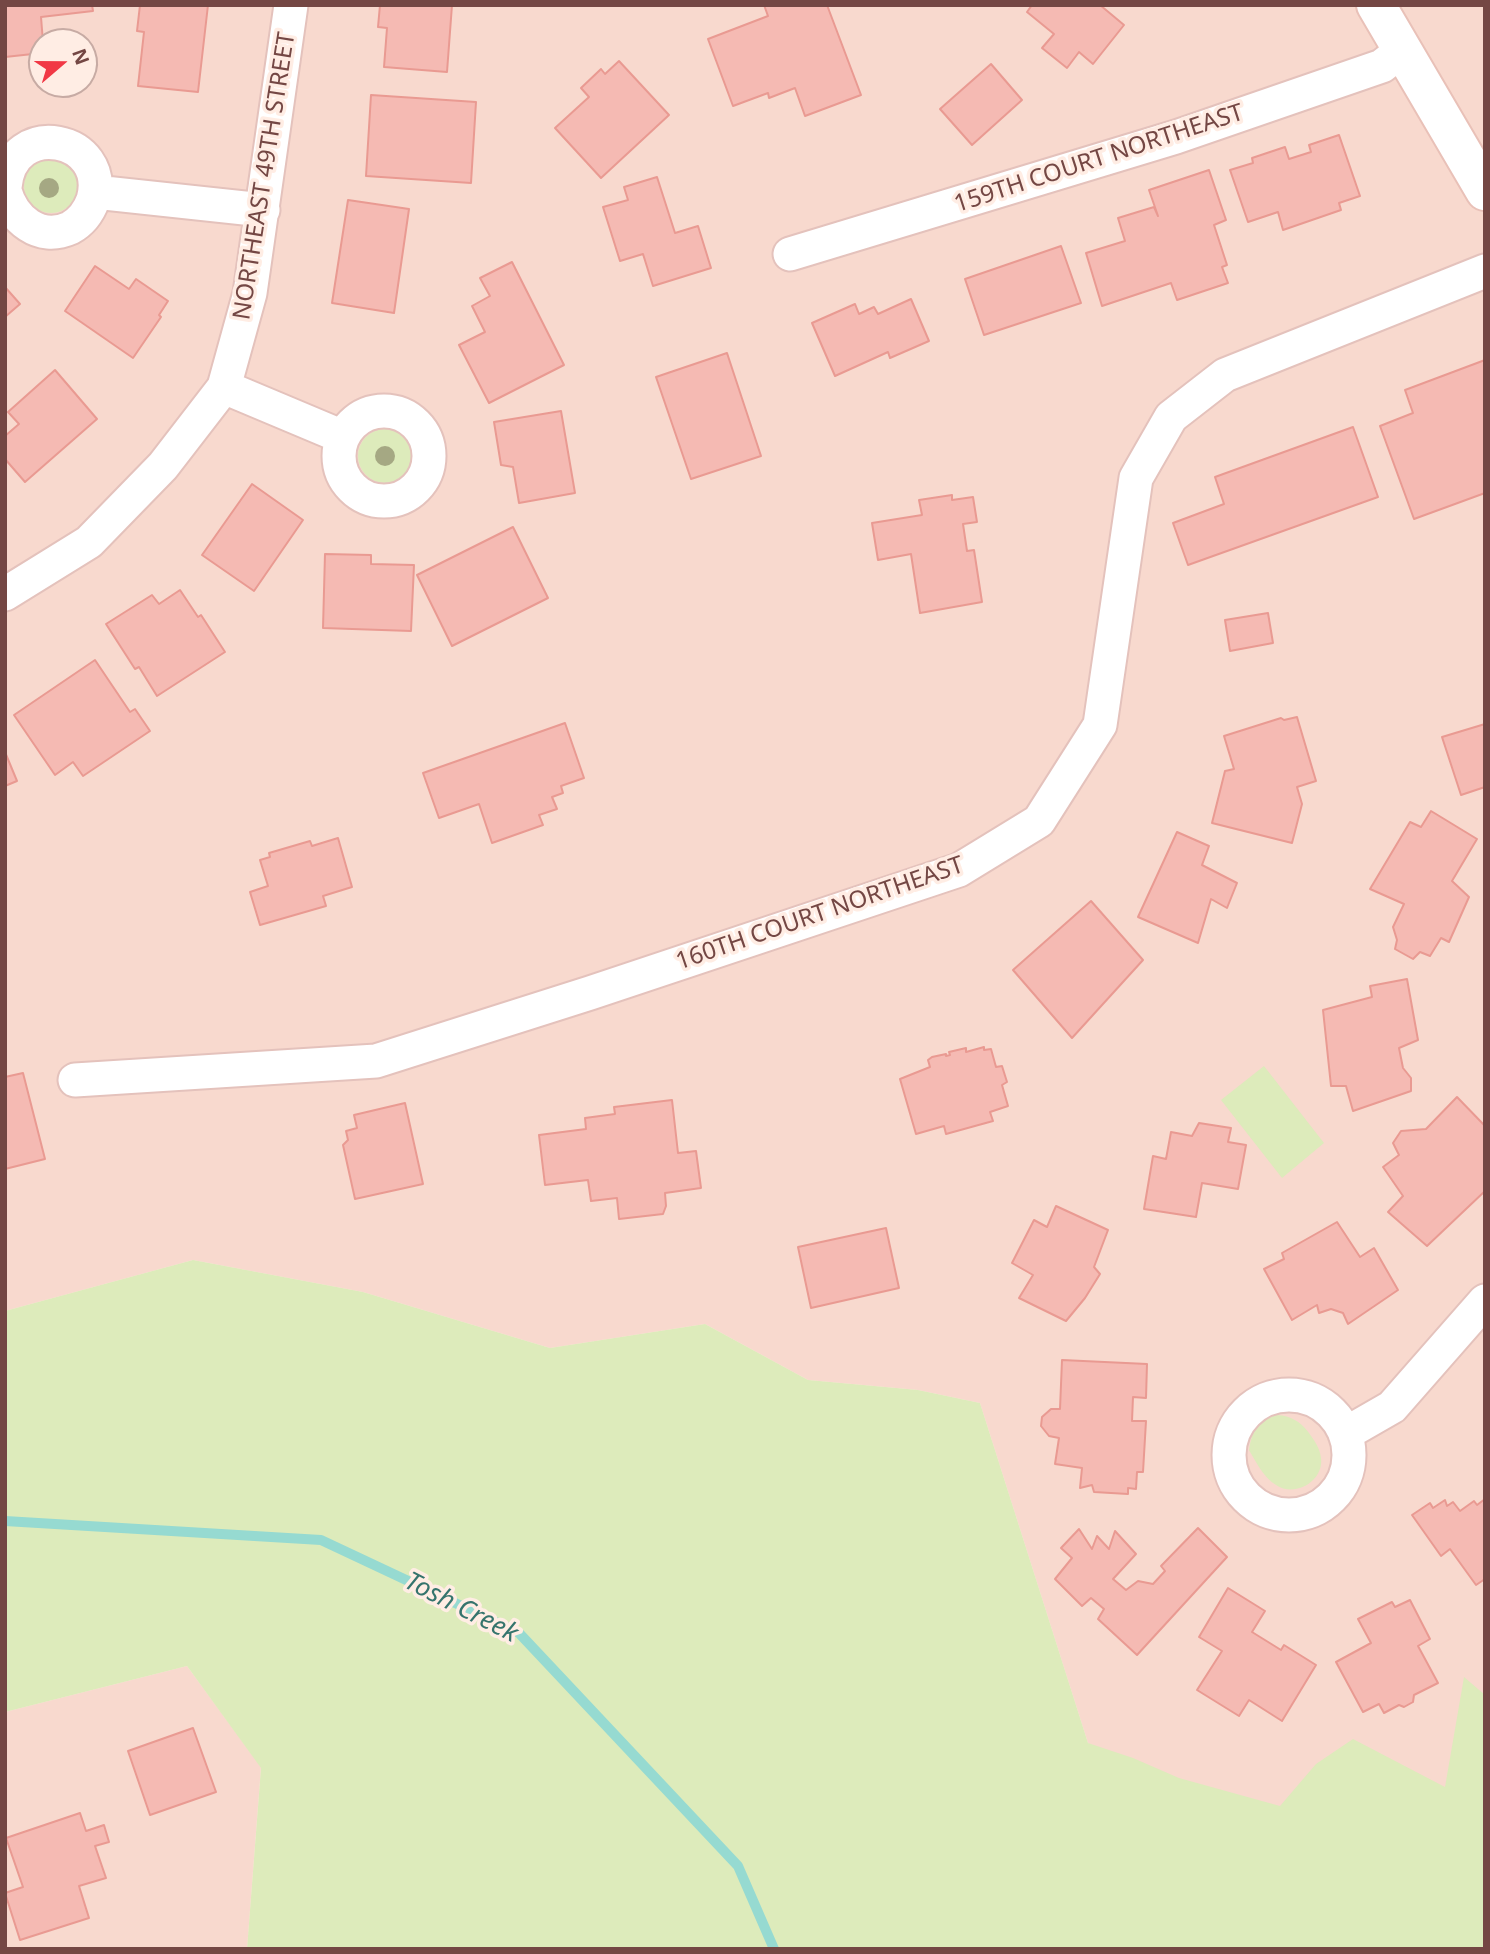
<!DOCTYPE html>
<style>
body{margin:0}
#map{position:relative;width:1490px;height:1954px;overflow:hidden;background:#fee7dd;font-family:"Noto Sans",sans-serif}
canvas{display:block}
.frame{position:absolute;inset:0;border:7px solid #744744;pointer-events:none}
.north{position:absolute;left:28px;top:28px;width:70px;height:70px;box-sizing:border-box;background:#ffede4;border:2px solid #c7aba4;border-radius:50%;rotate:70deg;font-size:19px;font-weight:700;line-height:28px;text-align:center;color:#744744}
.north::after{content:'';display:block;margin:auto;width:24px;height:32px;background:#f13845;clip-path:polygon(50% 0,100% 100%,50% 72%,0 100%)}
</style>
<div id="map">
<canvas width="1490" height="1954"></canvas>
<div class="frame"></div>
<div class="north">N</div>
</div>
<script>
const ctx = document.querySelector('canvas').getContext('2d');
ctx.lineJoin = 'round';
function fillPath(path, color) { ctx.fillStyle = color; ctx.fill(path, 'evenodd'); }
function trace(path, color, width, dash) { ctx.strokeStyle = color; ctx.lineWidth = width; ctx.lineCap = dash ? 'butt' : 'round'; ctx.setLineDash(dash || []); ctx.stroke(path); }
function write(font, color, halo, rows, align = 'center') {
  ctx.font = font + ' "Noto Sans",sans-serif'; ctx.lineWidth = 7; ctx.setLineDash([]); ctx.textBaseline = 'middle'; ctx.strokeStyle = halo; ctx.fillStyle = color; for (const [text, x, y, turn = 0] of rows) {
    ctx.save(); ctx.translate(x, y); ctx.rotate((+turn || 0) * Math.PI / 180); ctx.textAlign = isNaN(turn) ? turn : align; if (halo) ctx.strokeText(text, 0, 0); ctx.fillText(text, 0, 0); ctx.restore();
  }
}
const residential = new Path2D(`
 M 5,5 L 1485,5 L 1485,1864 L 1312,1914 L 1088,1743 L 980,1403 L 918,1390 L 808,1380 L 705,1324 L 550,1348 L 363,1292 L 193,1260 L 5,1311 ZM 42,42 L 84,42 L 84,84 L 42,84 Z
 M 187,1666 L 261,1767 L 247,1949 L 5,1949 L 5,1712 Z`);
const green = new Path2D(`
 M24 186a27 27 0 1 1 54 0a27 27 0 1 1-54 0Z
 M358 456a27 27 0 1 1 54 0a27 27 0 1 1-54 0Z
 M 1264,1066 L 1324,1143 L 1282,1178 L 1221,1100 Z
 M 193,1260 L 363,1292 L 550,1348 L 705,1324 L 808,1380 L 918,1390 L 980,1403 L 1088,1743 L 1133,1758 L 1179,1778 L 1280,1806 L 1316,1764 L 1353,1739 L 1445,1787 L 1464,1677 L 1485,1695 L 1485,1949 L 247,1949 L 261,1768 L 187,1666 L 5,1712 L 5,1311 Z
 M 1277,1415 C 1291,1416 1300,1421 1309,1433 C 1314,1440 1320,1448 1321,1458 C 1324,1481 1295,1498 1276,1485 C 1264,1478 1256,1462 1249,1450 C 1252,1431 1257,1420 1277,1415 Z`);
const stream = new Path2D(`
 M 5,1521 L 321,1540 L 519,1633 L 738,1866 L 774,1949`);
const building = new Path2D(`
 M 5,5 L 92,5 L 93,11 L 41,17 L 43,42 L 42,53 L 5,57 Z
 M 140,5 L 208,5 L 198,92 L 138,86 L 144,32 L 137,31 Z
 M 380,5 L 452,5 L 447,72 L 384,67 L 387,28 L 378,27 Z
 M 764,5 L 827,5 L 861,95 L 805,116 L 795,88 L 769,98 L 768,93 L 733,106 L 708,39 L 768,16 Z
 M 1032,5 L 1100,5 L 1124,25 L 1093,64 L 1079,52 L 1067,68 L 1042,48 L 1054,34 L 1027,12 Z
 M 619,61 L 669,115 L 601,178 L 555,128 L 589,97 L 581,88 L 601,69 L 605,74 Z
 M 991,64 L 1022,100 L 972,145 L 940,109 Z
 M 371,95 L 476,102 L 471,183 L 366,176 Z
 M 1339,135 L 1360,196 L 1339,203 L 1341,210 L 1283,230 L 1278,212 L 1248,222 L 1230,170 L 1253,163 L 1252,158 L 1285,147 L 1289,159 L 1311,152 L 1309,145 Z
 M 1209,170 L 1226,220 L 1214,225 L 1227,265 L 1222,267 L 1228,283 L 1177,300 L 1171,283 L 1102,306 L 1086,253 L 1125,241 L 1118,218 L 1154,207 L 1158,216 L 1149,190 Z
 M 657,177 L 675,233 L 698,226 L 711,268 L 653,286 L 643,254 L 620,261 L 603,207 L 628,200 L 624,187 Z
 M 348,200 L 409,209 L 394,313 L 332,303 Z
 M 1061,246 L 1081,303 L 984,335 L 965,279 Z
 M 512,262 L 564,365 L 489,403 L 459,345 L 485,332 L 472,306 L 490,296 L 480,278 Z
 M 95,266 L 129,289 L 136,279 L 168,301 L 159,315 L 161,317 L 133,358 L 65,311 Z
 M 5,287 L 20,304 L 5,317 Z
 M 911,299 L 929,341 L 890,358 L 888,352 L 835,376 L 812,323 L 855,304 L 859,314 L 874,307 L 878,314 Z
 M 727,353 L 761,456 L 691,479 L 656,377 Z
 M 1485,360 L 1485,493 L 1414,519 L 1380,426 L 1413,413 L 1405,390 Z
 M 55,370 L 97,419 L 25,482 L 5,459 L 5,436 L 19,424 L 8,412 Z
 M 561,411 L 575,493 L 519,503 L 513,467 L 501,465 L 494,422 Z
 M 1353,427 L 1378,497 L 1188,565 L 1173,523 L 1224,504 L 1215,477 Z
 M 252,484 L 303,520 L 254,591 L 202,555 Z
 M 952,495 L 952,500 L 973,497 L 977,522 L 963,524 L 967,551 L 974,550 L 982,602 L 920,613 L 911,554 L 878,560 L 872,523 L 922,515 L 919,500 Z
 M 513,527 L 548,598 L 452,646 L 417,575 Z
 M 325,554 L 371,555 L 371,564 L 414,565 L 411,631 L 323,628 Z
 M 180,590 L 198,617 L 201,615 L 225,652 L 157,696 L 139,667 L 135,669 L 106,624 L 152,595 L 159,604 Z
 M 1268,613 L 1273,643 L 1230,651 L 1225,620 Z
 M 95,660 L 130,712 L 135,709 L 150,731 L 83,776 L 73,762 L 55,775 L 14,715 Z
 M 1297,717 L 1316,781 L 1297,787 L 1302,804 L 1292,843 L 1212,823 L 1225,771 L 1234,769 L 1224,736 L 1281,718 L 1284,720 Z
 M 565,723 L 584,778 L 561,786 L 563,793 L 552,797 L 557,809 L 539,815 L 543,825 L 492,843 L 479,804 L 439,818 L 423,773 Z
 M 1485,724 L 1485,787 L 1461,795 L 1442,737 Z
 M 5,752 L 17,781 L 5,786 Z
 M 1431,811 L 1477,839 L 1452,881 L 1469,897 L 1449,942 L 1441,938 L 1430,956 L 1420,952 L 1413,959 L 1395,949 L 1397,940 L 1393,927 L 1404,904 L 1370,889 L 1410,822 L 1421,827 Z
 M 1177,832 L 1209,846 L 1202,865 L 1237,883 L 1227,908 L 1211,899 L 1198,943 L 1138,917 Z
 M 338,838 L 352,887 L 323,896 L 326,906 L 260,925 L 250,892 L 268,886 L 260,860 L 270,857 L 269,853 L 310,841 L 312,846 Z
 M 1091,901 L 1143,960 L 1072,1038 L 1013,970 Z
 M 1407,979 L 1418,1040 L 1399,1048 L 1403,1068 L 1411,1078 L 1411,1091 L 1353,1111 L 1346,1086 L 1331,1086 L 1323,1010 L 1372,997 L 1370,986 Z
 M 984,1047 L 984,1050 L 991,1049 L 996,1067 L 1002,1066 L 1007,1082 L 1002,1085 L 1008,1106 L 990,1112 L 993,1121 L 946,1134 L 944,1126 L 916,1134 L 900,1079 L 930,1067 L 928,1060 L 932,1057 L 946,1054 L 946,1056 L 950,1055 L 949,1052 L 966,1048 L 966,1052 Z
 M 23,1073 L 45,1159 L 5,1169 L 5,1077 Z
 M 1457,1097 L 1485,1126 L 1485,1191 L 1427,1246 L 1388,1212 L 1403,1196 L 1383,1167 L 1399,1155 L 1393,1143 L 1401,1131 L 1426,1129 Z
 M 672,1100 L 678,1153 L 696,1151 L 701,1188 L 665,1193 L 666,1206 L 663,1214 L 619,1219 L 617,1198 L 591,1201 L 588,1180 L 545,1185 L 539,1135 L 586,1129 L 585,1118 L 615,1114 L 614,1107 Z
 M 405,1103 L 423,1184 L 355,1199 L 343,1145 L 348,1140 L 346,1131 L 357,1128 L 354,1115 Z
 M 1199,1123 L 1231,1128 L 1228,1142 L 1246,1145 L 1238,1189 L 1202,1183 L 1196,1217 L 1144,1209 L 1153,1156 L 1166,1159 L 1171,1132 L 1192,1136 Z
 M 1056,1206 L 1108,1230 L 1094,1267 L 1100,1274 L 1085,1298 L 1066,1321 L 1019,1298 L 1033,1275 L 1012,1263 L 1034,1220 L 1047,1227 Z
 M 1337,1222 L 1360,1257 L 1374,1248 L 1398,1290 L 1348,1324 L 1343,1313 L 1331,1309 L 1319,1313 L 1317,1305 L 1292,1320 L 1264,1269 L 1284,1259 L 1282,1253 Z
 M 886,1228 L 899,1288 L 811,1308 L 798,1247 Z
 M 1062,1360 L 1147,1364 L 1146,1398 L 1133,1397 L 1132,1421 L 1146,1421 L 1143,1472 L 1137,1472 L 1136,1489 L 1128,1488 L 1128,1494 L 1094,1492 L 1092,1485 L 1080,1488 L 1082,1468 L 1055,1464 L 1059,1438 L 1049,1436 L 1041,1426 L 1042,1417 L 1051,1409 L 1060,1409 Z
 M 1485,1499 L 1485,1579 L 1476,1585 L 1450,1549 L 1441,1556 L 1412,1515 L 1430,1503 L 1433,1508 L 1445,1500 L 1447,1506 L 1453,1502 L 1460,1511 L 1474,1501 L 1477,1505 Z
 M 1198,1528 L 1227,1557 L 1137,1655 L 1098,1619 L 1104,1609 L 1091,1598 L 1082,1606 L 1055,1579 L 1072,1558 L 1061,1548 L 1079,1529 L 1092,1549 L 1097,1536 L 1109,1549 L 1115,1531 L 1136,1554 L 1113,1579 L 1126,1590 L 1138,1581 L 1153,1584 L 1165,1571 L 1161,1566 Z
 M 1228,1588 L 1265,1611 L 1252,1632 L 1281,1650 L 1284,1645 L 1316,1665 L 1282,1721 L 1249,1700 L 1239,1716 L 1197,1690 L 1222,1651 L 1199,1637 Z
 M 1410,1600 L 1430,1639 L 1418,1646 L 1438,1683 L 1414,1695 L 1413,1702 L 1404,1707 L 1399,1705 L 1384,1713 L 1379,1704 L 1363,1712 L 1336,1662 L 1371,1643 L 1358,1619 L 1392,1602 L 1395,1607 Z
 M 193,1728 L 216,1792 L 150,1815 L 128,1751 Z
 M 80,1813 L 86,1831 L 104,1825 L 109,1842 L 95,1846 L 106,1878 L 79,1886 L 89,1918 L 20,1940 L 5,1893 L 23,1887 L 6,1838 Z`);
const street = new Path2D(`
 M 5,187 C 11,116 111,137 93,200 C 89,211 81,222 70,228 C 39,242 13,219 5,191
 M 95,192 L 263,210
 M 790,254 L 1176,137 L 1382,66 L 1401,51
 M 224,387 L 343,437
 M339 456a45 45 0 1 1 90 0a45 45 0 1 1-90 0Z
 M 5,594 L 89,542 L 163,466 L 224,387 L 250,293 L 291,5
 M 75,1080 L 376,1061 L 590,993 L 959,870 L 1039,821 L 1100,725 L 1136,478 L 1171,417 L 1225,375 L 1485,271
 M1229 1455a60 60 0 1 1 120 0a60 60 0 1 1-120 0Z
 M 1345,1434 L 1392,1407 L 1485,1301`);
const secondary = new Path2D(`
 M 1376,5 L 1485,191`);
const trees = [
 [49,188],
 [385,456]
];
const streetNames = [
 ["159TH COURT NORTHEAST",1099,159,-18],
 ["NORTHEAST 49TH STREET",265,176,-81],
 ["160TH COURT NORTHEAST",820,914,-19]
];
const waterNames = [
 ["Tosh Creek",461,1608,27]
];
fillPath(residential, '#f8d9ce');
fillPath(green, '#ddebbb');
trace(stream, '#96dad1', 10);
fillPath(building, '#f5bab3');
trace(building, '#e99a92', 2);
trace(street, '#e4c2bc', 37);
trace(secondary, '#e9c1b8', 42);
trace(street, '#fff', 33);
trace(secondary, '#fff', 38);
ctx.fillStyle = '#a5a883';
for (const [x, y] of trees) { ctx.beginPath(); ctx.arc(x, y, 10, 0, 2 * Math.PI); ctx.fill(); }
write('24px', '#744744', '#ffede4', streetNames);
write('italic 26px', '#35746d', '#ffede4', waterNames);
</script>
